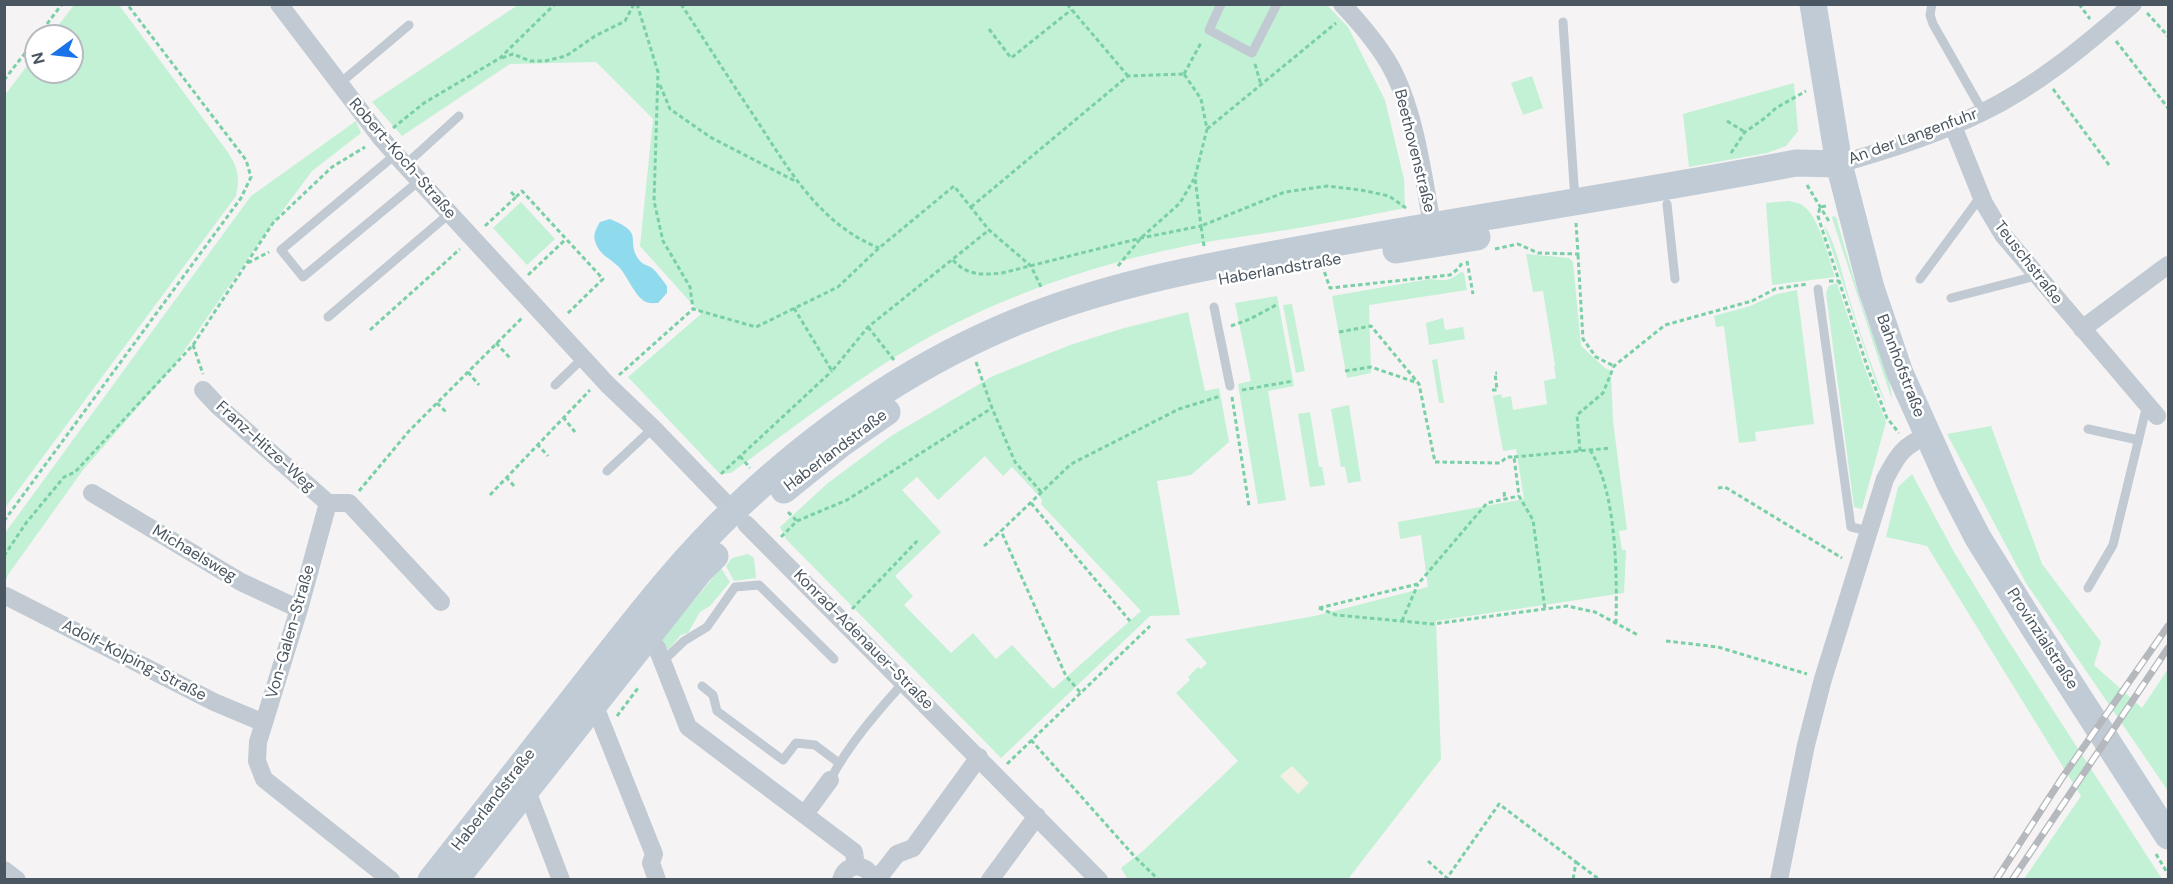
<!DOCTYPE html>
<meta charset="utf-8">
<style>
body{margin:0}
#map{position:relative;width:2173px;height:884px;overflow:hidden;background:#f5f3f3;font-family:"DM Sans",sans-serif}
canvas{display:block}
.frame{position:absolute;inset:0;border:6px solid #4a5661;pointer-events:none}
.north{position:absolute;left:24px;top:24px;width:60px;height:60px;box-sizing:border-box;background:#fff;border:2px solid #b7bbc0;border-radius:50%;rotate:255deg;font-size:16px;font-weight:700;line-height:24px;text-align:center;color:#4a5661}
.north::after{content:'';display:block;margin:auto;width:21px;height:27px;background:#1a73e8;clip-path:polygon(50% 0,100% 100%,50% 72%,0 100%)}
</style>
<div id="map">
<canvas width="2173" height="884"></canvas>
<div class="frame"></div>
<div class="north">N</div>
</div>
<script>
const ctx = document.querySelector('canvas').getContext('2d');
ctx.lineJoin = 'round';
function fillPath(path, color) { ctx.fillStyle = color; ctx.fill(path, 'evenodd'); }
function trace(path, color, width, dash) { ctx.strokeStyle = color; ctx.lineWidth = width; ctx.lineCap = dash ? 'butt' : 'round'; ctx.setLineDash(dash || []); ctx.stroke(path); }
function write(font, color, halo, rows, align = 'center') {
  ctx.font = font + ' "DM Sans",sans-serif'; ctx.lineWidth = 5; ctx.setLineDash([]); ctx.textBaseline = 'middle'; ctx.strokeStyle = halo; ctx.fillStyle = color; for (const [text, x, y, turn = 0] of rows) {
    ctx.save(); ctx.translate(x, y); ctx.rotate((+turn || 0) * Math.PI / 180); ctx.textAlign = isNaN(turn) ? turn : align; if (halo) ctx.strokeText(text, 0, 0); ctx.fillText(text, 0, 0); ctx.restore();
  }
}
const green = new Path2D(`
 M 74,5 L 119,5 L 227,151 C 238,168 240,176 236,196 L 5,508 L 5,95 L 36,54 L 36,72 L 72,72 L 72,36 L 50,36 Z
 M 518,5 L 1327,5 L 1348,27 L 1385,100 L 1404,179 L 1405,208 C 1369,215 1334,222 1298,228 C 1258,235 1217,239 1177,248 C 1102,263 1026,289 958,322 C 876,362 804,420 731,473 L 720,474 L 628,377 L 701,314 L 640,246 L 653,119 L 596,62 L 510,64 L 402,136 L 372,102 Z
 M 1532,76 L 1543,108 L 1523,115 L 1511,83 Z
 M 1794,83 L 1798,131 L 1786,146 L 1767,153 L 1689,167 L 1683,114 Z
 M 356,121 L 361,133 L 312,171 L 260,241 L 173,367 L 83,470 L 5,579 L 5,533 L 251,196 Z
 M 1789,201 C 1793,202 1799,203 1802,205 C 1819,215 1829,259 1835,277 L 1772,285 L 1766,203 Z
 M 521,202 L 555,239 L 527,265 L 493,228 Z
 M 1833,216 L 1836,217 C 1845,248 1854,280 1864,311 C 1874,340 1890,369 1892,400 L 1832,218 Z
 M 1824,226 C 1834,236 1845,285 1850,301 C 1861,337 1874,372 1887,407 L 1876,383 Z
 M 1526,254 L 1569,258 L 1573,262 L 1581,346 L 1605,368 L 1611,371 L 1613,421 L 1627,530 L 1619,531 L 1622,550 L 1626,550 L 1624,593 L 1436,621 L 1441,759 L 1348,879 L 1128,880 L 1121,868 L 1144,850 L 1238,761 L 1176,693 L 1190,680 L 1188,677 L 1198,667 L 1201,669 L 1207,663 L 1185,639 L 1315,616 L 1428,587 L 1421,535 L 1400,539 L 1398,522 L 1524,499 L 1516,449 L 1503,451 L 1493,396 L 1501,394 L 1502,398 L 1511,396 L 1513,410 L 1547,404 L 1544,381 L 1556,378 L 1554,366 L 1555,365 L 1543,291 L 1533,292 Z
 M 1461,272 L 1464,273 L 1467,290 L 1369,305 L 1371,373 L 1347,378 L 1332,296 L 1430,279 C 1445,281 1450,281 1461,272 Z
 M 1837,283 L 1864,366 L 1886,422 L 1862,509 L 1854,507 L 1826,293 L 1829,286 Z
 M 1797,290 L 1814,424 L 1755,432 L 1756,441 L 1739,443 L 1724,326 L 1716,327 L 1714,316 L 1750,306 L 1777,294 Z
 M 1277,296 L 1294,386 L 1268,391 L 1286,500 L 1258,504 L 1238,384 L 1251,381 L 1235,303 Z
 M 1292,304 L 1305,371 L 1296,373 L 1283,305 Z
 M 1188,312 L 1205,391 L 1219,388 L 1229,442 L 1191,475 L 1157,481 L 1180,615 L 1150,616 L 1001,758 L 786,539 L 780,527 L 828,483 L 891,436 L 993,376 L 1070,345 L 1121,329 ZM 985,456 L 1003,476 L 1012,467 L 1039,496 L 1042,500 L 1041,504 L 1141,611 L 1053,689 L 1012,645 L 996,659 L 973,633 L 951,653 L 904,605 L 913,596 L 895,576 L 941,532 L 902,490 L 917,477 L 938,500 Z
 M 1443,318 L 1445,330 L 1463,327 L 1465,339 L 1429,345 L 1426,323 Z
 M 1437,359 L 1444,403 L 1439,403 L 1432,360 Z
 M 1349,405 L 1361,481 L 1348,483 L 1345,467 L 1341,467 L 1331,409 Z
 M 1310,412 L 1319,467 L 1322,467 L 1325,485 L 1310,487 L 1298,414 Z
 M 1991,426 L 2042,564 L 2101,642 L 2094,665 L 2142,708 L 2168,669 L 2168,791 L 2026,583 L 1947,434 Z
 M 1912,474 L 1954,552 L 2004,634 L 2162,879 L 2024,879 L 2081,796 L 1927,546 L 1886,537 L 1898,487 Z
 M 748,554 L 754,558 L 756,578 L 734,581 L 726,566 L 732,558 Z
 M 721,568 L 730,582 L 710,606 L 700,612 L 688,633 L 681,635 L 668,650 L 661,640 Z`);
const sand = new Path2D(`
 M 1292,766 L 1309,783 L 1298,794 L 1280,776 Z`);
const water = new Path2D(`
 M 610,219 C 647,234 624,240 640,261 C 643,265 648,265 652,268 C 658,273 662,280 667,286 L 667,293 L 658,303 C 653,303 649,304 644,301 C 633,293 628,277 619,267 C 611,259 600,255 596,244 C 592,235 596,229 600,222 Z`);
const path = new Path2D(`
 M 637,4 L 658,72 L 654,201 L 663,241 L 690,287 L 693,309
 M 681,4 C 705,41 728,77 752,113 C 787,166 817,223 879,248
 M 1067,4 L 1128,76
 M 2079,4 L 2090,19
 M 2147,13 L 2168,36
 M 989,29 L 1011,58 L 1071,10
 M 38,36 L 62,4
 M 2116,41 L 2168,108
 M 502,58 L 513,54 L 530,61 L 545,61 L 566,56 L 595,36 L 625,21 L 634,4
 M 1255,64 L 1261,85
 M 1184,74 L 1202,41
 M 4,80 L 36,39
 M 660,85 L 670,109 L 710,137 L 795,181
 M 2053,89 L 2109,165
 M 1727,121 L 1745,132
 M 393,128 L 424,103 L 500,58 L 555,4
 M 1207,129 L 1336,23
 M 1731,153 L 1745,132 L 1765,118 L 1776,108 L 1806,91
 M 1807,185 L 1830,223
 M 516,197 L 522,191 L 603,279 L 567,314
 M 1826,206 L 1820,207 L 1818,216 L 1822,229 L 1868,369 L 1887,418 L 1899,433
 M 971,207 L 1128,76 L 1184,74
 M 485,226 L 516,197 L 510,191
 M 1204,246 L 1201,226 L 1285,192 L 1327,186 L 1361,190 L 1389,196 L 1406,208
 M 1495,249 L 1518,244 L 1538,253 L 1578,254 L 1576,223
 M 1578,255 L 1583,339 L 1596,357 L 1614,366
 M 953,260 C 967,276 983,275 1002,273 L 1141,238 L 1201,226 L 1195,177 L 1207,129 L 1201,99 L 1184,74
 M 1467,261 L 1473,294
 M 248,263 L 269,252
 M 1322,265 L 1330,288 L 1450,275 L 1459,268 L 1463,261
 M 1118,266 L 1141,238 L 1180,203 L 1194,179
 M 528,275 L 566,239
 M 1829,281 L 1839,281
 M 794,308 L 832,371 L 868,327 L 989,230
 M 1231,326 L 1250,319 L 1278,304
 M 868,327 L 894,360
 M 370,330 L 460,249
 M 1339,332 L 1371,326 L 1419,384 L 1435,462 L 1500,463 L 1507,457 L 1514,457 L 1519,496 L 1533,520 L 1545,609
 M 496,343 L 510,358
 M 193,345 L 203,374
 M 976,362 L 992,408 L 1015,462 L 1042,493
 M 1345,371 L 1371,367 L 1418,383
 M 468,372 L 479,385
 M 619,375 L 693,309 L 756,327 L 838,287 L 879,248 L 954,186 L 989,230 L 1031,266 L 1042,289
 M 1242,390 L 1293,381
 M 1492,390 L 1497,390 L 1495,373 L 1497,373
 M 1232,397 L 1249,506
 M 437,403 L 447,413
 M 563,417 L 575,432
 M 537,444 L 548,456
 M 1590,450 C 1617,492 1617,575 1616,624
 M 1580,451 L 1577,415 L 1603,393 L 1614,366 L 1665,325 L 1752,301 L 1775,289 L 1807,284
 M 740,456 L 750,468
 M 1514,457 L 1611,448
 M 721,474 L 832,371
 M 506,477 L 514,486
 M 1718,488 L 1725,487 L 1842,558
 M 359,491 L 409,431 L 523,317
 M 1504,492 L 1505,499
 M 490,495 L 590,390
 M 1031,503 L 1130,621
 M 788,512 L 797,521
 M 4,521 L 241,198 L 251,177 L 246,160 L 127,4
 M 781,537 L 797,521 L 847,500 L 992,408
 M 984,546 L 1001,531
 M 4,556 L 26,523 L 64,477 L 75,472 L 193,345 L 273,223 L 332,167 L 365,147
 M 4,569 L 5,579
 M 1319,608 L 1336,615 L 1433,624 L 1567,606 L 1595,612 L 1638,635
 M 1319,608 L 1418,584 L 1487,503 L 1519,496
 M 852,609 L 919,539
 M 1402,621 L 1418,584
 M 1666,641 L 1718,647 L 1807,674
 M 1080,692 L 1066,676 L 1001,531 L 1071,464 L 1179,409 L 1221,396
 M 617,716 L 638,688
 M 1031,740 L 1135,857 L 1159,880
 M 1007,764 L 1150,626
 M 2156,854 L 2168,874
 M 1428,861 L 1447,878 L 1499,804 L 1576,862 L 1573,880
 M 1576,862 L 1600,880`);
const lane = new Path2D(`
 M 1221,4 L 1209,30 L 1252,53 L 1277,4
 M 1932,4 L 1930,15 L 1933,24 L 1983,112
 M 1563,22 L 1575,200
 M 339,84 L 409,25
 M 395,155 L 281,250 L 303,277 L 419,181
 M 405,165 L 459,116
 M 1667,204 L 1675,279
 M 1920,279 L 1981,196
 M 1818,289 L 1851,527 L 1869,531
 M 1951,298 L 2036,276
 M 1214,307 L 1230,386
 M 328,317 L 449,214
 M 555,385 L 583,358
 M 2088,429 L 2138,440
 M 607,471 L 653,428
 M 2088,588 L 2113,545 L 2147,405
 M 663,661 L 684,641 L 707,627 L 735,587 L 759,585 L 834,659
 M 702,686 L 713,695 L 717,711 L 783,760 L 796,743 L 815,745 L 839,763
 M 830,780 C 849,744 877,712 904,682`);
const street = new Path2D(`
 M 279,4 L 381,138 L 405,165 L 608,385 L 653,428 L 733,511
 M 1342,4 C 1359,22 1376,42 1388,62 C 1416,109 1424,183 1434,236
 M 1953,126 L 1984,203 L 2003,235 L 2157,416
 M 1839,164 C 1887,150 1936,135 1981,113 C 2037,86 2086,45 2133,4
 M 2082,329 L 2168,265
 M 203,390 L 218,406 L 328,503
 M 92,493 L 241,582 L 299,609
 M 328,503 L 299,609 L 258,742 L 257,761 L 264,779 L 391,880
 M 328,503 L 349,503 L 441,602
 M 746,524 L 1099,880
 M 4,597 L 6,596 L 214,702 L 264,723
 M 648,638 L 657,648 L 688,727 L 854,852 L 856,866
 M 594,704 L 654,854 L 651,863 L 657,880
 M 527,791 L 561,880
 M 805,814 L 830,780
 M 4,870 L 17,880
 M 871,878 L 883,872 L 897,854 L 913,848 L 979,757
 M 841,880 C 845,867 856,863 867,870
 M 990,880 L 1037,816
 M 1779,880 L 1806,745 L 1823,679 L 1885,479 C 1898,454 1903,446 1928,435`);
const secondary = new Path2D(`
 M 1813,4 L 1839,164 L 1871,288 L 1900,373 L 1950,484 L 1978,538 L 2036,631 L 2168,836
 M 1396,250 L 1477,237
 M 784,490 L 841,444 L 887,412
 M 431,880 C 485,811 539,743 592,675 C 637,618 682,559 735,509 C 813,435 903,371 1002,328 C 1105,283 1215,265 1324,245 C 1481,216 1639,193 1796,163 L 1839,164
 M 455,880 L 699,572 L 715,556`);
const rail = new Path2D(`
 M 1996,880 L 2062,778 L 2168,626
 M 2012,880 L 2168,648`);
const streetNames = [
 ["An der Langenfuhr",1913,137,-20],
 ["Beethovenstraße",1414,151,76],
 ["Robert-Koch-Straße",402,159,49],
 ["Teuschstraße",2028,263,52],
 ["Haberlandstraße",1280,270,-10],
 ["Bahnhofstraße",1900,366,69],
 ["Franz-Hitze-Weg",265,447,42],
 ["Haberlandstraße",836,451,-37],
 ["Michaelsweg",194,554,31],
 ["Von-Galen-Straße",291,632,-74],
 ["Provinzialstraße",2042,639,57],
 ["Konrad-Adenauer-Straße",863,640,45],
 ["Adolf-Kolping-Straße",134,661,27],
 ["Haberlandstraße",494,800,-52]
];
fillPath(green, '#c3f1d5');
fillPath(sand, '#f5f0e5');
fillPath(water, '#90daee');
trace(path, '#7ad0a6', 3, [4.5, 3]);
trace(lane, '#c1cad2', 9);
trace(street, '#c1cad2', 18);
trace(secondary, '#c1cbd6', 27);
trace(rail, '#b5b8bd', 7);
trace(rail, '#fff', 4.5, [14]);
write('16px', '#4a5661', '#fff', streetNames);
</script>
